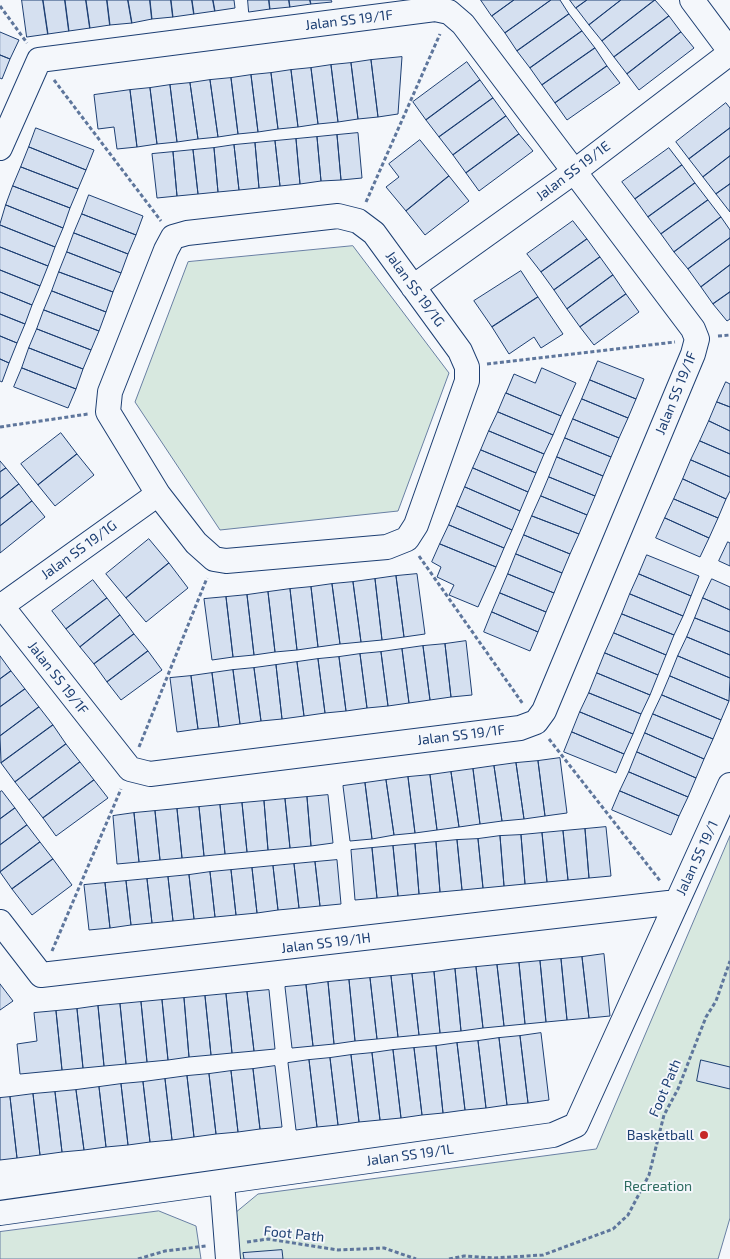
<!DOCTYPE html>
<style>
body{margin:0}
canvas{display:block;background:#f4f7fb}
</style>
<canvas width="730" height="1259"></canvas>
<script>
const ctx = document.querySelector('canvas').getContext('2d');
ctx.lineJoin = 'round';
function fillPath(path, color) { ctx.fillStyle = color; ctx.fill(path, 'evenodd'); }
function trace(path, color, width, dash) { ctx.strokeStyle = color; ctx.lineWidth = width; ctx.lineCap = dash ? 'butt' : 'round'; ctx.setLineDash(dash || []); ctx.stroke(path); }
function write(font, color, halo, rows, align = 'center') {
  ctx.font = font + ' "Exo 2",sans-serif'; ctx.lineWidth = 4; ctx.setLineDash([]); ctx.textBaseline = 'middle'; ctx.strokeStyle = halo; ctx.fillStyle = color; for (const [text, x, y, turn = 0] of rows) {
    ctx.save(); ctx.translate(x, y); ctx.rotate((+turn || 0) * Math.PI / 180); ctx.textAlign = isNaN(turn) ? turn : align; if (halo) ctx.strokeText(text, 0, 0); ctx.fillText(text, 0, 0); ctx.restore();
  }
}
const green = new Path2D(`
 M 353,246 L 449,373 L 398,511 L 220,530 L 135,402 L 188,262 Z
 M 730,836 L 730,1218 L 718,1259 L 239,1259 L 235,1213 L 258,1194 L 596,1149 Z
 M 159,1211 L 196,1226 L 201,1259 L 0,1259 L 0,1232 Z`);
const building = new Path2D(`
 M 22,0 L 43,0 L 48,34 L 27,37 Z
 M 43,0 L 65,0 L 69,31 L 48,34 Z
 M 65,0 L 86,0 L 90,28 L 69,31 Z
 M 86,0 L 107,0 L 110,25 L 90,28 Z
 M 107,0 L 128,0 L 132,23 L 110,25 Z
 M 128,0 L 150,0 L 152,19 L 132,23 Z
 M 150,0 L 171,0 L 173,17 L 152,19 Z
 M 171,0 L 192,0 L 194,14 L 173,17 Z
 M 192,0 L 213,0 L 215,11 L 194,14 Z
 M 213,0 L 234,0 L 235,8 L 215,11 Z
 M 248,0 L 269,0 L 270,9 L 249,12 Z
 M 269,0 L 289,0 L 290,7 L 270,9 Z
 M 289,0 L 310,0 L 311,4 L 290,7 Z
 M 310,0 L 331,0 L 332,2 L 311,4 Z
 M 481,0 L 514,0 L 492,16 Z
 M 514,0 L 551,0 L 505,33 L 492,16 Z
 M 551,0 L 560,0 L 569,14 L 517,51 L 505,33 Z
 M 570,0 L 587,0 L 576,8 Z
 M 587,0 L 621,0 L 589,25 L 576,8 Z
 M 621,0 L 655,0 L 602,41 L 589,25 Z
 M 655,0 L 669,16 L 614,57 L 602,41 Z
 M 569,14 L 582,31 L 530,68 L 517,51 Z
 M 669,16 L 681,32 L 627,74 L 614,57 Z
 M 582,31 L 595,48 L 542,85 L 530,68 Z
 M 0,32 L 19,40 L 10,59 L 0,55 Z
 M 681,32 L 694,48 L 639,90 L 627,74 Z
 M 595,48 L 607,66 L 555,103 L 542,85 Z
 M 0,55 L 10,59 L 2,79 L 0,78 Z
 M 402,57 L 398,114 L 378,117 L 371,60 Z
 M 371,60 L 378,117 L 358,119 L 351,63 Z
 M 467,62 L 480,80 L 426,120 L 413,102 Z
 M 351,63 L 358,119 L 338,122 L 331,65 Z
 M 331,65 L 338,122 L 318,124 L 311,68 Z
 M 607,66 L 620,83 L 567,120 L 555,103 Z
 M 311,68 L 318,124 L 298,127 L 291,70 Z
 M 291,70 L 298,127 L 278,129 L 271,73 Z
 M 271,73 L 278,129 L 258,132 L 251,75 Z
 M 251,75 L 258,132 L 238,134 L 231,78 Z
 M 231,78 L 238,134 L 218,137 L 210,80 Z
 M 210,80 L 218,137 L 198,139 L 190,83 Z
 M 480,80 L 493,98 L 439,137 L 426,120 Z
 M 190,83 L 198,139 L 177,142 L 170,85 Z
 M 170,85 L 177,142 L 157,144 L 150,88 Z
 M 150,88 L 157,144 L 137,147 L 130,90 Z
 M 130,90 L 137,147 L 117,149 L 114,127 L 98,129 L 94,95 Z
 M 493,98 L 506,116 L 453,155 L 439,137 Z
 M 726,103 L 730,108 L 730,128 L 689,159 L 676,142 Z
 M 506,116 L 519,134 L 466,173 L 453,155 Z
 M 36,128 L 94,150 L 86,170 L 29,147 Z
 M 730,128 L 730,156 L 703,177 L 689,159 Z
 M 358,133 L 362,178 L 341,180 L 337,135 Z
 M 519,134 L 533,151 L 479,191 L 466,173 Z
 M 337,135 L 341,180 L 321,181 L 317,137 Z
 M 317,137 L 321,181 L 300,184 L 296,139 Z
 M 296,139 L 300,184 L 280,186 L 275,141 Z
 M 420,140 L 449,176 L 406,211 L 386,187 L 399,177 L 389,164 Z
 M 275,141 L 280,186 L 259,188 L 255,143 Z
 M 255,143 L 259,188 L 239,190 L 234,145 Z
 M 234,145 L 239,190 L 218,192 L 214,148 Z
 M 29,147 L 86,170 L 78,189 L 21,167 Z
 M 214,148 L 218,192 L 198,194 L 193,150 Z
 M 669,148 L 682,165 L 635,199 L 622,182 Z
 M 193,150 L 198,194 L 177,196 L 173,152 Z
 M 173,152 L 177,196 L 157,198 L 152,154 Z
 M 730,156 L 730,184 L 716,194 L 703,177 Z
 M 682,165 L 695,183 L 648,217 L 635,199 Z
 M 21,167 L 78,189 L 70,208 L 13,186 Z
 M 449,176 L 469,201 L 425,235 L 406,211 Z
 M 695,183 L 708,200 L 661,234 L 648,217 Z
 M 730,184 L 730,212 L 716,194 Z
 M 13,186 L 70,208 L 63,228 L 6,205 Z
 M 89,195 L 143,216 L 136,235 L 82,214 Z
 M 708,200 L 721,217 L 674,252 L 661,234 Z
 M 6,205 L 63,228 L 55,247 L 0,225 Z
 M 82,214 L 136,235 L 128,254 L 74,233 Z
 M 721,217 L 730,230 L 730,238 L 688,269 L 674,252 Z
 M 573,221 L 587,239 L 541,272 L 527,254 Z
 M 0,225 L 55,247 L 48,266 L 0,247 Z
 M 74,233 L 128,254 L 121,273 L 67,252 Z
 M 730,238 L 730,265 L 701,287 L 688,269 Z
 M 587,239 L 600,257 L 554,290 L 541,272 Z
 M 0,247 L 48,266 L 40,286 L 0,270 Z
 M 67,252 L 121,273 L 113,292 L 59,272 Z
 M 600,257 L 613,275 L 567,309 L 554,290 Z
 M 730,265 L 730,292 L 713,304 L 701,287 Z
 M 0,270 L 40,286 L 32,305 L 0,292 Z
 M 521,271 L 538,297 L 492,327 L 474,301 Z
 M 59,272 L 113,292 L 106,312 L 52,291 Z
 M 613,275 L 626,294 L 580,327 L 567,309 Z
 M 52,291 L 106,312 L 99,331 L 44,310 Z
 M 0,292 L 32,305 L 25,324 L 0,314 Z
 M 730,292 L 730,319 L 727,321 L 713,304 Z
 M 626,294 L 639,312 L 594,345 L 580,327 Z
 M 538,297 L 563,334 L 541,348 L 534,337 L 509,354 L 492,327 Z
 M 44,310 L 99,331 L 91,350 L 37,329 Z
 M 0,314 L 25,324 L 17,343 L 0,336 Z
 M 37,329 L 91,350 L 83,369 L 29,348 Z
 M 0,336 L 17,343 L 9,363 L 0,359 Z
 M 29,348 L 83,369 L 76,389 L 22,368 Z
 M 0,359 L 9,363 L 2,382 L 0,381 Z
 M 598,361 L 644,379 L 636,399 L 590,380 Z
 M 22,368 L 76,389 L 68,408 L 14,387 Z
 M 542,368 L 576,383 L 561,416 L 506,393 L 514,374 L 535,383 Z
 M 590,380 L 636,399 L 628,418 L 582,399 Z
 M 726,382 L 730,384 L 730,407 L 717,402 Z
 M 506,393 L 561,416 L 553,435 L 498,412 Z
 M 582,399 L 628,418 L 619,438 L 573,419 Z
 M 717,402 L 730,407 L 730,431 L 709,421 Z
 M 498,412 L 553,435 L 544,454 L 489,431 Z
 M 573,419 L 619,438 L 611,457 L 565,438 Z
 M 709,421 L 730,431 L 730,454 L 700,441 Z
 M 489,431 L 544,454 L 536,473 L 481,450 Z
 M 61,433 L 77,454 L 38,485 L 21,464 Z
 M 565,438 L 611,457 L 603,476 L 557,457 Z
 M 700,441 L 730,454 L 730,477 L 691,460 Z
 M 481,450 L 536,473 L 528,492 L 473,468 Z
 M 77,454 L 94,475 L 55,506 L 38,485 Z
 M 557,457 L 603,476 L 595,496 L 549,477 Z
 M 691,460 L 730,477 L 730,491 L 726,499 L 683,479 Z
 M 0,461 L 6,468 L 0,472 Z
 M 6,468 L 19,484 L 0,499 L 0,472 Z
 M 473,468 L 528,492 L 520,511 L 465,487 Z
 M 549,477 L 595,496 L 587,515 L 541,496 Z
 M 683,479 L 726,499 L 718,518 L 674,499 Z
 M 19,484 L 32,501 L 0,526 L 0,499 Z
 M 465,487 L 520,511 L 512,530 L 457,506 Z
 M 541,496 L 587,515 L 579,534 L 532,516 Z
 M 674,499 L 718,518 L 709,538 L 665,518 Z
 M 32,501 L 45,517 L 0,553 L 0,526 Z
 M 457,506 L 512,530 L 504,548 L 449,525 Z
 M 532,516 L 579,534 L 570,554 L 524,535 Z
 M 665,518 L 709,538 L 700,557 L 656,538 Z
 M 449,525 L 504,548 L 496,567 L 440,544 Z
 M 524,535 L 570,554 L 562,573 L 516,554 Z
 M 149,539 L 169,563 L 126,598 L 106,574 Z
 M 728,542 L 730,543 L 730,566 L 719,561 Z
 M 440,544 L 496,567 L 478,607 L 449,595 L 454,585 L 437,577 L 441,567 L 432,562 Z
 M 516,554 L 562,573 L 554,593 L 508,574 Z
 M 647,555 L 699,576 L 691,596 L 639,574 Z
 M 169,563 L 188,588 L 146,622 L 126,598 Z
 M 417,574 L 425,634 L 404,637 L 396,576 Z
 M 508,574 L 554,593 L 546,612 L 500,593 Z
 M 639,574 L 691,596 L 683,616 L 630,594 Z
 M 396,576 L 404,637 L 382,640 L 375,579 Z
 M 375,579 L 382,640 L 361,642 L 353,582 Z
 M 712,579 L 730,587 L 730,610 L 703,598 Z
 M 93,580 L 107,598 L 66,629 L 52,611 Z
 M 353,582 L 361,642 L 340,644 L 332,584 Z
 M 332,584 L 340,644 L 318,647 L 311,587 Z
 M 311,587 L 318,647 L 297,650 L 290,589 Z
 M 290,589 L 297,650 L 275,652 L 268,592 Z
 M 268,592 L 275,652 L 254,655 L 247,595 Z
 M 500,593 L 546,612 L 538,632 L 492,612 Z
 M 630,594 L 683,616 L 674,635 L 622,614 Z
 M 247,595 L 254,655 L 233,657 L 226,597 Z
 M 226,597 L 233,657 L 212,660 L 204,599 Z
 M 107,598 L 120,615 L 80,647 L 66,629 Z
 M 703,598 L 730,610 L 730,632 L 695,618 Z
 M 492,612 L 538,632 L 530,651 L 484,632 Z
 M 622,614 L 674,635 L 666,655 L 614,633 Z
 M 120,615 L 134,634 L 94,664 L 80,647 Z
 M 695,618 L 730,632 L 730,655 L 687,637 Z
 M 614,633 L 666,655 L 658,675 L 605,653 Z
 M 134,634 L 148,651 L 107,682 L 94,664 Z
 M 687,637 L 730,655 L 730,678 L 678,656 Z
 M 466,641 L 472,695 L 451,697 L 445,644 Z
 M 445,644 L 451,697 L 430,700 L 423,646 Z
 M 423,646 L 430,700 L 409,703 L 402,649 Z
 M 402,649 L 409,703 L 388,706 L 381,652 Z
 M 148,651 L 162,670 L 121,700 L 107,682 Z
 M 381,652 L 388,706 L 367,708 L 360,654 Z
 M 605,653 L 658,675 L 650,695 L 597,673 Z
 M 360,654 L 367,708 L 346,711 L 339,657 Z
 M 0,656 L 11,671 L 0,679 Z
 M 678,656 L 730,678 L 729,701 L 670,676 Z
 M 339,657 L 346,711 L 325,713 L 318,659 Z
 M 318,659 L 325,713 L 304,716 L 297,662 Z
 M 297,662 L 304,716 L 282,719 L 276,665 Z
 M 276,665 L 282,719 L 261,721 L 254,668 Z
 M 254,668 L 261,721 L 240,724 L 233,670 Z
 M 233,670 L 240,724 L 219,727 L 212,673 Z
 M 11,671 L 25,689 L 0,707 L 0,679 Z
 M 212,673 L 219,727 L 198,729 L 191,676 Z
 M 597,673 L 650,695 L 641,714 L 589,693 Z
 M 191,676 L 198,729 L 177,732 L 170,678 Z
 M 670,676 L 729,701 L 721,720 L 662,695 Z
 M 25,689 L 39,707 L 0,736 L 0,707 Z
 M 589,693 L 641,714 L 633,734 L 580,712 Z
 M 662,695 L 721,720 L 713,739 L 653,714 Z
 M 39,707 L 53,725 L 1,763 L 0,736 Z
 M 580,712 L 633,734 L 624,754 L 572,732 Z
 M 653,714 L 713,739 L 704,759 L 645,733 Z
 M 53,725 L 66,744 L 15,782 L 1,763 Z
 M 572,732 L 624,754 L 616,773 L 564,752 Z
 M 645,733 L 704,759 L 696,778 L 637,752 Z
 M 66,744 L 80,762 L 29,800 L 15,782 Z
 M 637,752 L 696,778 L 688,797 L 629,772 Z
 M 560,758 L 567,813 L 545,816 L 538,761 Z
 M 538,761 L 545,816 L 524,819 L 516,763 Z
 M 80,762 L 94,780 L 43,818 L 29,800 Z
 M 516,763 L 524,819 L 502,821 L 494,766 Z
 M 494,766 L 502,821 L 480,824 L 473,769 Z
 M 473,769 L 480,824 L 459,827 L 451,772 Z
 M 451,772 L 459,827 L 437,830 L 430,775 Z
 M 629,772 L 688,797 L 679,816 L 620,791 Z
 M 430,775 L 437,830 L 415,833 L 408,777 Z
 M 408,777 L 415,833 L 394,835 L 386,780 Z
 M 94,780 L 108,798 L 56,836 L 43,818 Z
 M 386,780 L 394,835 L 372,839 L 365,783 Z
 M 365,783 L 372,839 L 350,841 L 343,786 Z
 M 2,791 L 15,808 L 0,819 L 0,792 Z
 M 620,791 L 679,816 L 671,835 L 612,810 Z
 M 328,795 L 333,843 L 311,846 L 307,797 Z
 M 307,797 L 311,846 L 290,848 L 285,799 Z
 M 285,799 L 290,848 L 268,850 L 264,801 Z
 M 264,801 L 268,850 L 247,852 L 242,803 Z
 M 242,803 L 247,852 L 225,854 L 220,805 Z
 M 220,805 L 225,854 L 204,856 L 199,807 Z
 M 199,807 L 204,856 L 182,858 L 177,809 Z
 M 15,808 L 27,825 L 0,845 L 0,819 Z
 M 177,809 L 182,858 L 160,860 L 155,811 Z
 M 155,811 L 160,860 L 139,862 L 134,813 Z
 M 134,813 L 139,862 L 117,864 L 113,816 Z
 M 27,825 L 40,842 L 0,872 L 0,845 Z
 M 606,827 L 611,876 L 589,878 L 585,829 Z
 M 585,829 L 589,878 L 568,880 L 563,831 Z
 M 563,831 L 568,880 L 547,882 L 542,833 Z
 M 542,833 L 547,882 L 525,884 L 521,835 Z
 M 521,835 L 525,884 L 504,886 L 500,836 Z
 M 500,836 L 504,886 L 483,888 L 478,839 Z
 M 478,839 L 483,888 L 462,890 L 457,840 Z
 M 457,840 L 462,890 L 440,892 L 436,842 Z
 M 40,842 L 53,859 L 12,889 L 0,872 Z
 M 436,842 L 440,892 L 419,894 L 415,844 Z
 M 415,844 L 419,894 L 398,896 L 393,846 Z
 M 393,846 L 398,896 L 377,898 L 372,848 Z
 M 372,848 L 377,898 L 355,900 L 351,850 Z
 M 53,859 L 72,885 L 32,915 L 12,889 Z
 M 337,860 L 341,904 L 320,906 L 315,862 Z
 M 315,862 L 320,906 L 299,908 L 294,864 Z
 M 294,864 L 299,908 L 278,910 L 273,866 Z
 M 273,866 L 278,910 L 257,913 L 252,868 Z
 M 252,868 L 257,913 L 236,915 L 231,870 Z
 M 231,870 L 236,915 L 215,917 L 210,872 Z
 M 210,872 L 215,917 L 194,919 L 189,875 Z
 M 189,875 L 194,919 L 173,921 L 168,877 Z
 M 168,877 L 173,921 L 152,923 L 147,879 Z
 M 147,879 L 152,923 L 131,925 L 126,881 Z
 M 126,881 L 131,925 L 110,928 L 105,883 Z
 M 105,883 L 110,928 L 89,930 L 84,885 Z
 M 604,954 L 610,1016 L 589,1018 L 582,957 Z
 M 582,957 L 589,1018 L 567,1020 L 561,959 Z
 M 561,959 L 567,1020 L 546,1022 L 540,961 Z
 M 540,961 L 546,1022 L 525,1024 L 519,963 Z
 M 519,963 L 525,1024 L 504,1026 L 497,965 Z
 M 497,965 L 504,1026 L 483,1028 L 476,967 Z
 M 476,967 L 483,1028 L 461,1031 L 455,969 Z
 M 455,969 L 461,1031 L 440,1033 L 434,972 Z
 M 434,972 L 440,1033 L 419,1035 L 412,974 Z
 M 412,974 L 419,1035 L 398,1037 L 391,976 Z
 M 391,976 L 398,1037 L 377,1039 L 370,978 Z
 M 370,978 L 377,1039 L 355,1041 L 349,980 Z
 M 349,980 L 355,1041 L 334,1044 L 328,982 Z
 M 328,982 L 334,1044 L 313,1046 L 306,985 Z
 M 0,984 L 13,1001 L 0,1010 Z
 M 306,985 L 313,1046 L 292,1048 L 285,987 Z
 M 269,990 L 275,1049 L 254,1051 L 247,992 Z
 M 247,992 L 254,1051 L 232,1053 L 226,994 Z
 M 226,994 L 232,1053 L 211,1055 L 205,996 Z
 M 205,996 L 211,1055 L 189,1057 L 184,998 Z
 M 184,998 L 189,1057 L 168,1060 L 162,1000 Z
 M 162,1000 L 168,1060 L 147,1062 L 141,1002 Z
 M 141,1002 L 147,1062 L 126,1064 L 120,1004 Z
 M 120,1004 L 126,1064 L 104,1066 L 98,1006 Z
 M 98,1006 L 104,1066 L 83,1068 L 77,1009 Z
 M 77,1009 L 83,1068 L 62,1070 L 56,1011 Z
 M 56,1011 L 62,1070 L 20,1074 L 17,1044 L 37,1041 L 34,1013 Z
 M 541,1033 L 549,1100 L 528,1103 L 520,1036 Z
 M 520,1036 L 528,1103 L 507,1105 L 499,1038 Z
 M 499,1038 L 507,1105 L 486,1108 L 478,1041 Z
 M 478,1041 L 486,1108 L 465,1110 L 457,1043 Z
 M 457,1043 L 465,1110 L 443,1113 L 436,1046 Z
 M 436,1046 L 443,1113 L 422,1115 L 414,1048 Z
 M 414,1048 L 422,1115 L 401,1118 L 393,1050 Z
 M 393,1050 L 401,1118 L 380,1120 L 372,1053 Z
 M 372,1053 L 380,1120 L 359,1122 L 351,1055 Z
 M 351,1055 L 359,1122 L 338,1125 L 330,1058 Z
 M 330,1058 L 338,1125 L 317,1127 L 309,1060 Z
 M 309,1060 L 317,1127 L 296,1130 L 288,1063 Z
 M 701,1060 L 730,1067 L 730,1089 L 697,1081 Z
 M 275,1066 L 282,1127 L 260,1129 L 253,1069 Z
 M 253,1069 L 260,1129 L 238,1132 L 231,1071 Z
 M 231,1071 L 238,1132 L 216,1134 L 209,1074 Z
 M 209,1074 L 216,1134 L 194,1137 L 187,1076 Z
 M 187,1076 L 194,1137 L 172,1140 L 165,1079 Z
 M 165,1079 L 172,1140 L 150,1142 L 143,1082 Z
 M 143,1082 L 150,1142 L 128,1145 L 121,1084 Z
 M 121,1084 L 128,1145 L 106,1147 L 99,1087 Z
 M 99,1087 L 106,1147 L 84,1150 L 76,1090 Z
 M 76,1090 L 84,1150 L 62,1152 L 55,1092 Z
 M 55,1092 L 62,1152 L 40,1155 L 33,1094 Z
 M 33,1094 L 40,1155 L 17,1158 L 10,1097 Z
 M 10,1097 L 17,1158 L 0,1160 L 0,1098 Z
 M 282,1250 L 283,1259 L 244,1259 L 243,1253 Z`);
const path = new Path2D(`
 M 0,6 L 27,43
 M 54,80 L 161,221
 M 366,202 L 440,34
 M 718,336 L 730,335
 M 487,364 L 675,342
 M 0,427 L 88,414
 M 419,556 L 523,704
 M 549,739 L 661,882
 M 139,747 L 207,578
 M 52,951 L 121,789
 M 247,1242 L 268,1239 L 338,1250 L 384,1248 L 416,1259
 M 138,1259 L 165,1251 L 206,1246
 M 449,1259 L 464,1256 L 494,1258 L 543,1255 L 613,1229 L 628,1215 L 649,1175 L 664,1115 L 678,1089 L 706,1017 L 716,1001 L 730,961`);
const minor = new Path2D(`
 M 692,0 L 730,51
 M 0,148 L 39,60 L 435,9 L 449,12 L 463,24 L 693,329 L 697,339 L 693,354 L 544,711 L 536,722 L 520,728 L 150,774 L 130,769 L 0,604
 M 338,216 L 358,221 L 374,233 L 460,351 L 467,367 L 467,381 L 416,525 L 407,539 L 387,547 L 226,561 L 214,559 L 196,543 L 158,494 L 108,412 L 110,392 L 166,250 L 173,237 L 187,233 Z
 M 413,287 L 575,171 L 730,53
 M 0,607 L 158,494
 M 0,922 L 41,975 L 677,902
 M 222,1182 L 228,1259
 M 0,1213 L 553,1135 L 576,1125 L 730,785`);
const markers = [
 [704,1135,5,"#c62828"]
];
const streetNames = [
 ["Jalan SS 19/1F",349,20,-7],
 ["Jalan SS 19/1E",573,171,-37],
 ["Jalan SS 19/1G",415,289,54],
 ["Jalan SS 19/1F",676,393,-68],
 ["Jalan SS 19/1G",79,550,-36],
 ["Jalan SS 19/1F",58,678,52],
 ["Jalan SS 19/1F",461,735,-7],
 ["Jalan SS 19/1",697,858,-65],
 ["Jalan SS 19/1H",326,943,-7],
 ["Foot Path",665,1088,-67],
 ["Jalan SS 19/1L",410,1155,-8],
 ["Foot Path",294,1234,6]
];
const poiNames = [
 ["Basketball",694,1135]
];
const parkNames = [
 ["Recreation",658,1186]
];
fillPath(green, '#d7e8df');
trace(green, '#687fa3', 1);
fillPath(building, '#d5e0f0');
trace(building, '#1d3f73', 1);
trace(minor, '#1d3f73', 26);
trace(path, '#5e769c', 3, [4, 2.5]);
trace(minor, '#f4f7fb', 24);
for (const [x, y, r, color] of markers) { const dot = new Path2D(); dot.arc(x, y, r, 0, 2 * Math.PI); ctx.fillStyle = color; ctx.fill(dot); trace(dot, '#f4f7fb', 2); }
write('14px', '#1d3f73', '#f4f7fb', streetNames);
write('14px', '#1d3f73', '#f4f7fb', poiNames, 'right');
write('14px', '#2c6c60', '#f4f7fb', parkNames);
</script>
